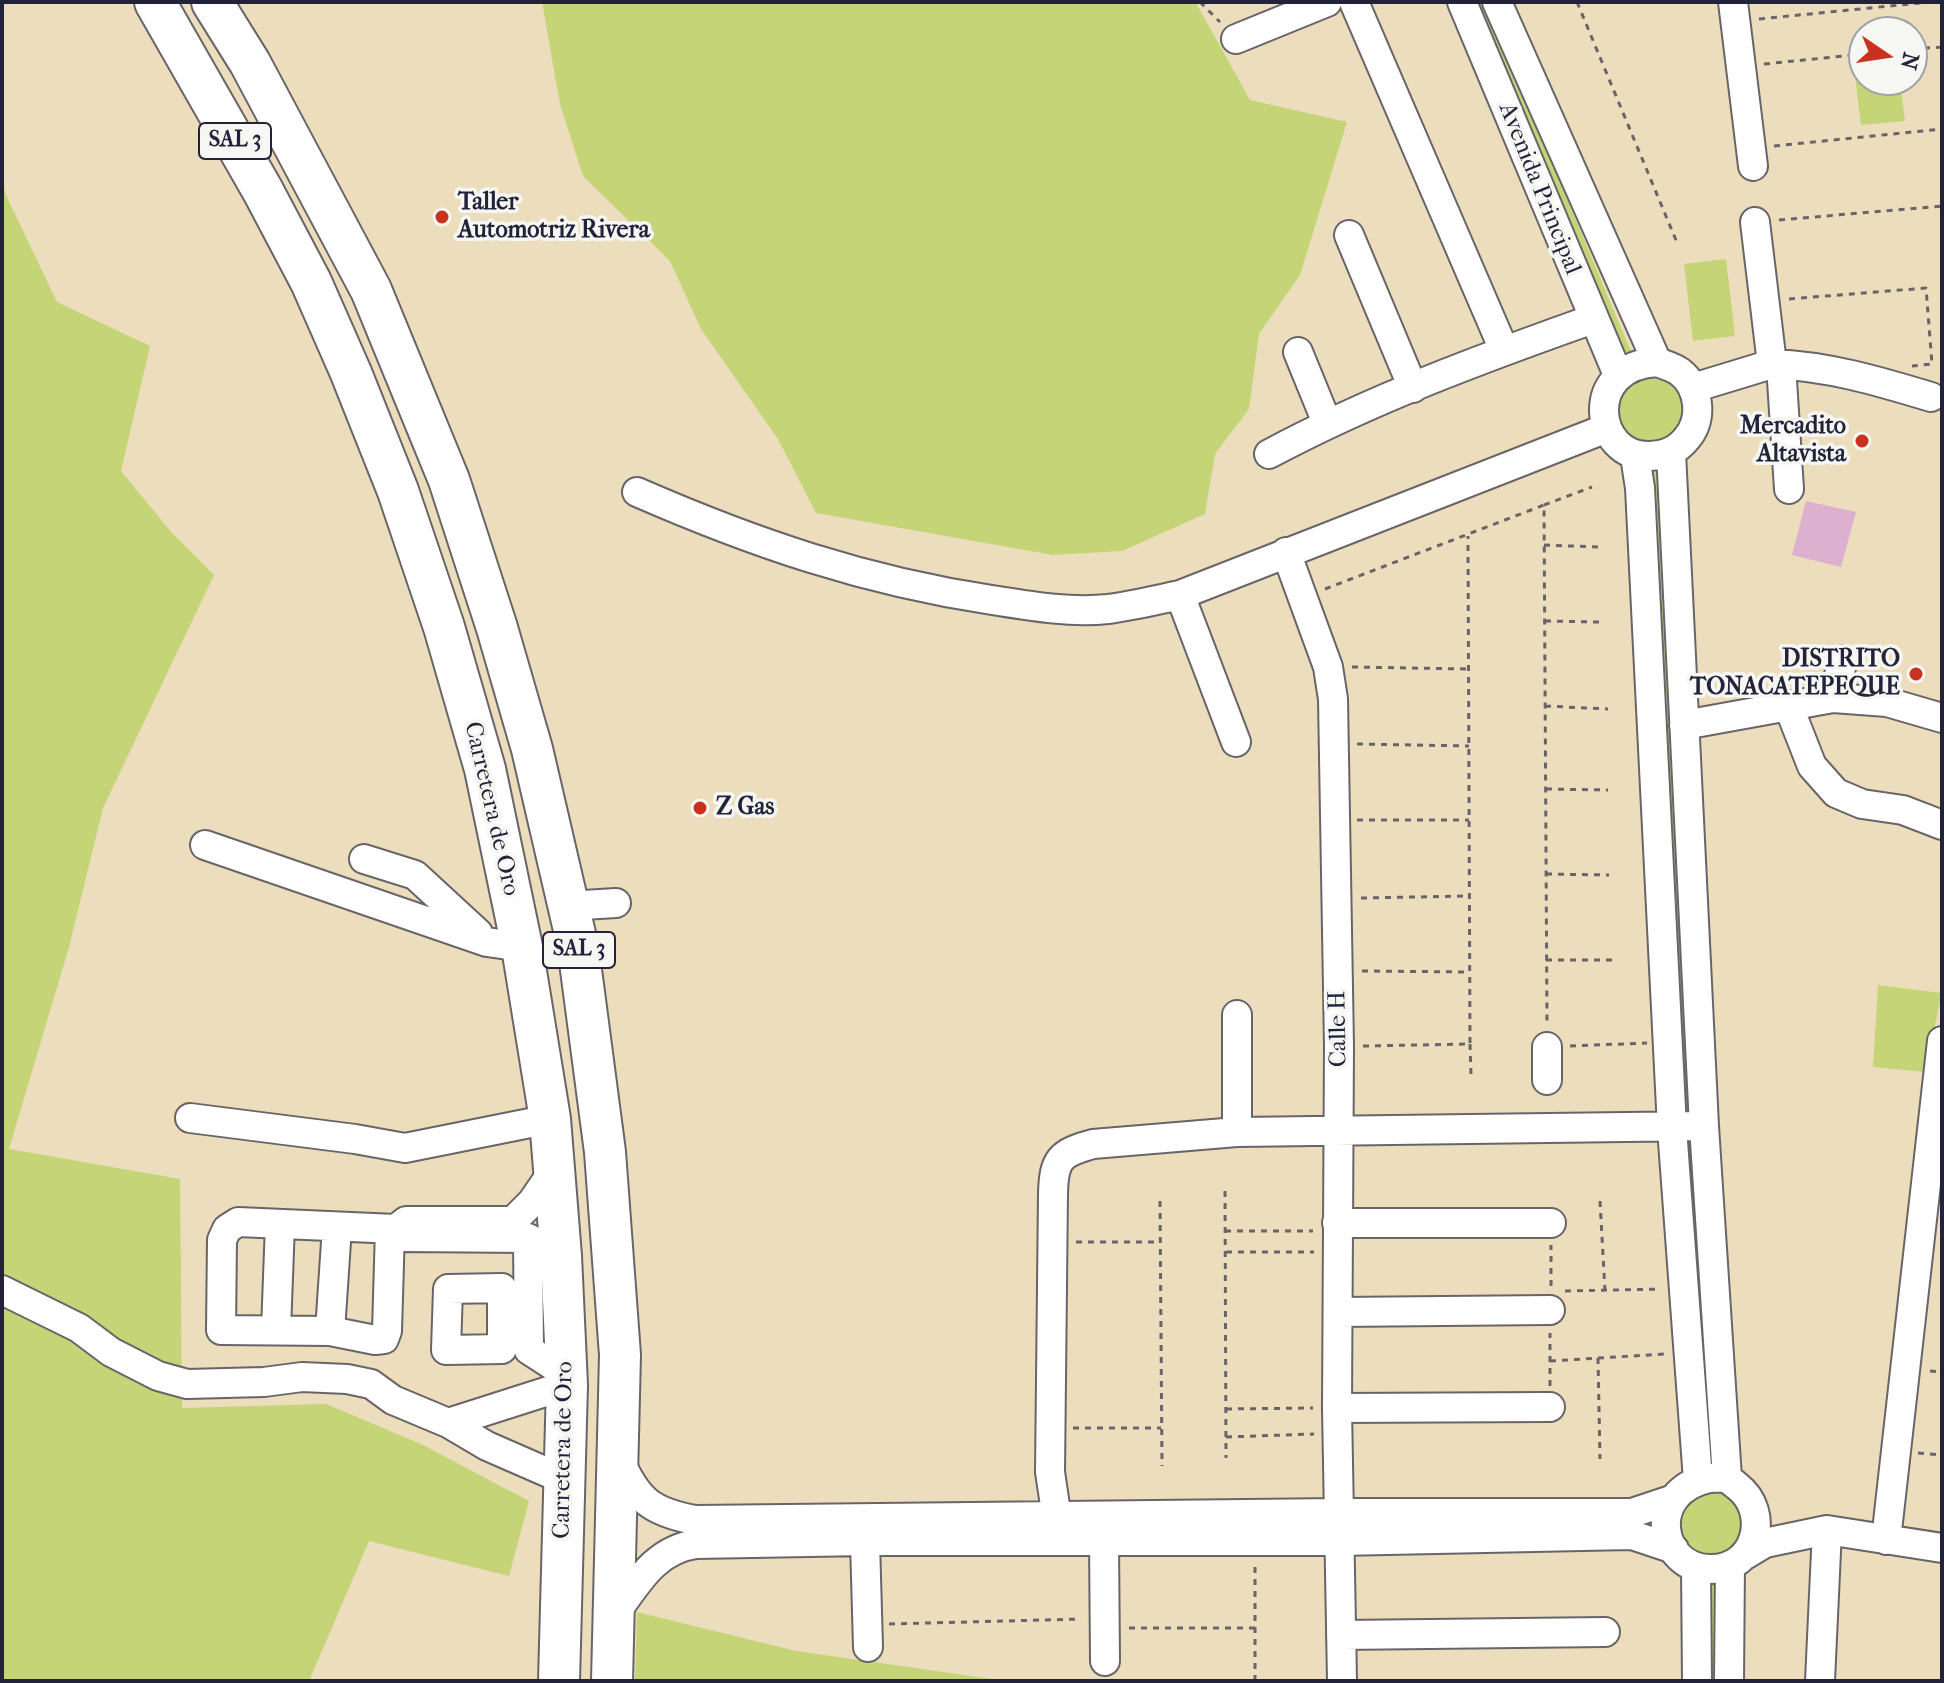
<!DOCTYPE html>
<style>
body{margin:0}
#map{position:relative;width:1944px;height:1683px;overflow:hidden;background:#ecdebc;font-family:"IM FELL French Canon",serif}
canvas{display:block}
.frame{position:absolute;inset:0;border:4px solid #22223b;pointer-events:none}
.north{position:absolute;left:1848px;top:16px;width:80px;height:80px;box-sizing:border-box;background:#f6f6f2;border:2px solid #a1a1a9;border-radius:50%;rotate:103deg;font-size:22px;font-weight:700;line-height:32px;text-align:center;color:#22223b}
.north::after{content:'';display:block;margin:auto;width:28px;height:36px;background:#c8321e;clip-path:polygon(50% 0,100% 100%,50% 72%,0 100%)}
</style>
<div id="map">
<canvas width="1944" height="1683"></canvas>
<div class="frame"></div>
<div class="north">N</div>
</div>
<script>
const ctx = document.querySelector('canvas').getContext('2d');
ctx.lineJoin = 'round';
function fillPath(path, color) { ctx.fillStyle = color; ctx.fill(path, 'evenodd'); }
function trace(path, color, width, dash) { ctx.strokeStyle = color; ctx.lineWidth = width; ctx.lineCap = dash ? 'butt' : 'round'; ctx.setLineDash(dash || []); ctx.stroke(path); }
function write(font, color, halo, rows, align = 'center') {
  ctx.font = font + ' "IM FELL French Canon",serif'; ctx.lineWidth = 7; ctx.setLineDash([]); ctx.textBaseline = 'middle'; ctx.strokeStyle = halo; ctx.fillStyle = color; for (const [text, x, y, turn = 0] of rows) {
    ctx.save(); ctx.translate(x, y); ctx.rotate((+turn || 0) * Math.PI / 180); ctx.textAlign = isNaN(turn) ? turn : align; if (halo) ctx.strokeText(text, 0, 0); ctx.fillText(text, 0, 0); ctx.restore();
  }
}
const green = new Path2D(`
 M 542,2 L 1196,3 L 1250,100 L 1347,122 L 1300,275 L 1259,334 L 1249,409 L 1215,454 L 1205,514 L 1122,551 L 1053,555 L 816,513 L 778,439 L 701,329 L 670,261 L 583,176 L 560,104 Z
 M 1473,2 L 1485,2 L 1629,347 L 1636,356 L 1622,364 Z
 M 1854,68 L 1864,68 L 1864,80 L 1900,80 L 1905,121 L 1861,125 Z
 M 2,168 L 5,193 L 57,302 L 150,346 L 121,471 L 172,533 L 214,575 L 103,808 L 69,947 L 9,1149 L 180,1179 L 182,1408 L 326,1404 L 421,1444 L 529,1501 L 509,1576 L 369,1541 L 309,1681 L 2,1681 Z
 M 1726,259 L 1735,336 L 1693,341 L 1684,264 Z
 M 1642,373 C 1650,375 1660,375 1667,378 C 1703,398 1678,452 1639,443 C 1631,442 1624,434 1618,429 L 1615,395 Z
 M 1654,468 L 1661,471 L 1691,1102 L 1688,1104 L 1682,1101 L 1650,470 Z
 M 1878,985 L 1942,993 L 1925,1072 L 1873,1067 Z
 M 1691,1171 L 1695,1172 L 1718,1468 L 1710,1471 L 1687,1172 Z
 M 1719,1491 L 1731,1495 L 1746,1514 L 1740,1548 L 1700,1560 L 1677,1537 L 1679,1512 L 1695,1494 Z
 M 1710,1582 L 1717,1585 L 1719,1681 L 1708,1681 Z
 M 637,1612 L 796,1651 L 1006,1681 L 635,1681 Z`);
const building = new Path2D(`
 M 1806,501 L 1856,512 L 1841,567 L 1792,555 Z`);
const path = new Path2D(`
 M 1200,2 L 1220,22
 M 1577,2 L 1678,245
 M 1759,19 L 1930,2
 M 1912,49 L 1942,47
 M 1764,64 L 1864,54
 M 1774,146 L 1942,129
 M 1779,220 L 1942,206
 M 1789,299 L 1926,288 L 1932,364 L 1912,366
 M 1544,505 L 1592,487
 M 1544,545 L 1598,547
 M 1325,589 L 1544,505 L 1547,1023
 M 1545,621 L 1599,622
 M 1352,667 L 1468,669
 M 1545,706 L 1608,709
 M 1357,744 L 1469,746
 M 1546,789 L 1608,790
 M 1357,820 L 1469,820
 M 1546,874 L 1609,875
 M 1361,898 L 1469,896
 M 1546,960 L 1612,960
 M 1362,971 L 1470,972
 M 1470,1044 L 1471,1075
 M 1363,1046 L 1470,1044 L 1468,536
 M 1570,1046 L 1647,1043
 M 1225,1191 L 1226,1458
 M 1160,1201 L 1162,1466
 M 1600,1201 L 1605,1291
 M 1225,1231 L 1313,1231
 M 1076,1242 L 1160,1242
 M 1226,1252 L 1314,1252
 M 1551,1286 L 1551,1245
 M 1565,1291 L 1661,1289
 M 1598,1358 L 1600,1459
 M 1550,1361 L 1665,1354
 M 1930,1371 L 1942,1372
 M 1550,1386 L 1550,1333
 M 1226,1409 L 1313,1408
 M 1073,1428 L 1161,1428
 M 1226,1437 L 1314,1434
 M 1918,1453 L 1942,1455
 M 889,1624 L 1081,1619
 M 1129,1628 L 1255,1628
 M 1255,1681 L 1255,1563`);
const minor = new Path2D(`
 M 1354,2 L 1504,350
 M 1462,2 L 1618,375
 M 1497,2 L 1657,362
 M 1733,2 L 1753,166
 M 1236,39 L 1327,2
 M 1755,222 L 1772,364
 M 1349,235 L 1413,388
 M 1298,352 L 1327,423
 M 1657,362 C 1665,365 1673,367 1680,372 C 1700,388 1703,419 1687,438 C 1677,451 1665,455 1650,456 C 1593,458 1582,366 1657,362 Z
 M 1781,365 L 1789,489
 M 1693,388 L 1772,364 C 1828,366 1878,381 1931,397
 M 1671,452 L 1704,1126 L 1727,1478
 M 1269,454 C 1372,399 1483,358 1593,319
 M 1635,456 L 1640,488 L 1672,1128 L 1698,1480
 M 637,492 C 754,543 865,581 992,600 C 1030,606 1069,613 1108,609 C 1132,606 1156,600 1180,595 L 1607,428
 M 1286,552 L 1328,667 L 1333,699 L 1339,1046 L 1337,1408 L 1342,1681
 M 1180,595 L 1236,742
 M 1833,698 L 1843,660
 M 1788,705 L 1812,766 L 1836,793 L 1862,804 L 1903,810 L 1942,825
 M 1684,725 L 1833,698 L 1887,702 L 1942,718
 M 205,845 L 487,942 L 522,947
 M 364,859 L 415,875 L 478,933
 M 567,906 L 616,903
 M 1237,1015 L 1237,1132
 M 1547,1047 L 1547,1080
 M 190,1118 L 355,1139 L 405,1148 L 550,1119
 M 554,1170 L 532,1202 L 513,1221 L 406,1221 L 396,1229 L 404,1237 L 528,1238 L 561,1256
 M 1337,1223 L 1551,1223
 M 390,1229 L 387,1331 L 384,1339 L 375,1340 L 330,1331 L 221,1330 L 222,1240 L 227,1229 L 238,1222 L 396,1229
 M 528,1238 L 529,1350 L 566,1374
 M 502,1288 L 502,1349 L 446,1350 L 448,1289 Z
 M 2,1290 L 79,1328 L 111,1352 L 158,1376 L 187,1384 L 264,1382 L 302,1377 L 347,1379 L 371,1384 L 393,1400 L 448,1423 L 487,1446 L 565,1480
 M 1338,1312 L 1550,1310
 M 276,1330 L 280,1224
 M 330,1331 L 337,1227
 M 1337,1408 L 1550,1407
 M 448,1423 L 567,1385
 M 619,1459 C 637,1500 651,1512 695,1520 L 1338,1513 L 1632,1513 L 1671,1500
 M 1709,1478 C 1714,1478 1722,1477 1727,1478 C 1728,1479 1736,1485 1737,1486 C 1771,1512 1757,1569 1711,1569 C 1659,1570 1644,1492 1709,1478 Z
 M 1059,1532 L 1050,1472 L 1053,1193 C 1054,1159 1060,1153 1093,1144 L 1237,1132 L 1704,1126
 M 1886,1540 L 1942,1041
 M 865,1541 L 868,1647
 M 1104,1541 L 1105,1661
 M 1745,1555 L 1765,1543 L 1827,1530 L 1942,1548
 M 1696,1567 L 1697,1681
 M 614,1615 C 637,1584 654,1550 696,1544 L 865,1541 L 1339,1541 L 1632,1535 L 1674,1549
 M 1341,1635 L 1605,1632
 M 1729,1681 L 1730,1565
 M 1820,1681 L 1827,1530`);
const highway = new Path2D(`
 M 155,2 L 263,191 L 311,282 L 351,373 L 398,491 L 444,627 L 485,769 L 522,947 L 550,1119 L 561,1256 L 567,1385 L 559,1681
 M 212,2 L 250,63 L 371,290 L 449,480 L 497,628 L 532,749 L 578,947 L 605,1152 L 620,1355 L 612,1681`);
const markers = [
 [442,217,8,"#c8321e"],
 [1862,441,8,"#c8321e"],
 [1916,674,8,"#c8321e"],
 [700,808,8,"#c8321e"]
];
const shields = [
 [235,141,72],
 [579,950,72]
];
const shieldNames = [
 ["SAL 3",235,141],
 ["SAL 3",579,950]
];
const streetNames = [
 ["Avenida Principal",1539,189,68],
 ["Carretera de Oro",491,809,77],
 ["Calle H",1339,1029,-91],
 ["Carretera de Oro",564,1450,-89]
];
const poiNames = [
 ["Taller",458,203],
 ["Automotriz Rivera",458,231],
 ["Mercadito",1846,427,"right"],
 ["Altavista",1846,455,"right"],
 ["DISTRITO",1900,660,"right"],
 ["TONACATEPEQUE",1900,688,"right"],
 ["Z Gas",716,808]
];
fillPath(green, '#c4d476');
fillPath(building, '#deb0cf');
trace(minor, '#696468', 32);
trace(highway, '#696468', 44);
trace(path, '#696468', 3, [6, 6]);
trace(minor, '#fff', 28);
trace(highway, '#fff', 40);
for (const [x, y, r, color] of markers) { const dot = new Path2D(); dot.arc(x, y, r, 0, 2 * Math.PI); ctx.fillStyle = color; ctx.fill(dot); trace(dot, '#f6f6f2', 3); }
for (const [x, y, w] of shields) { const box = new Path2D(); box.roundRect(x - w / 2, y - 18, w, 36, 6); ctx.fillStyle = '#f6f6f2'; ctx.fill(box); trace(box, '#22223b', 2); }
write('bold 22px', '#22223b', null, shieldNames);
write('24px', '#22223b', '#f6f6f2', streetNames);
write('bold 24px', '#22223b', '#f6f6f2', poiNames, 'left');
</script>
